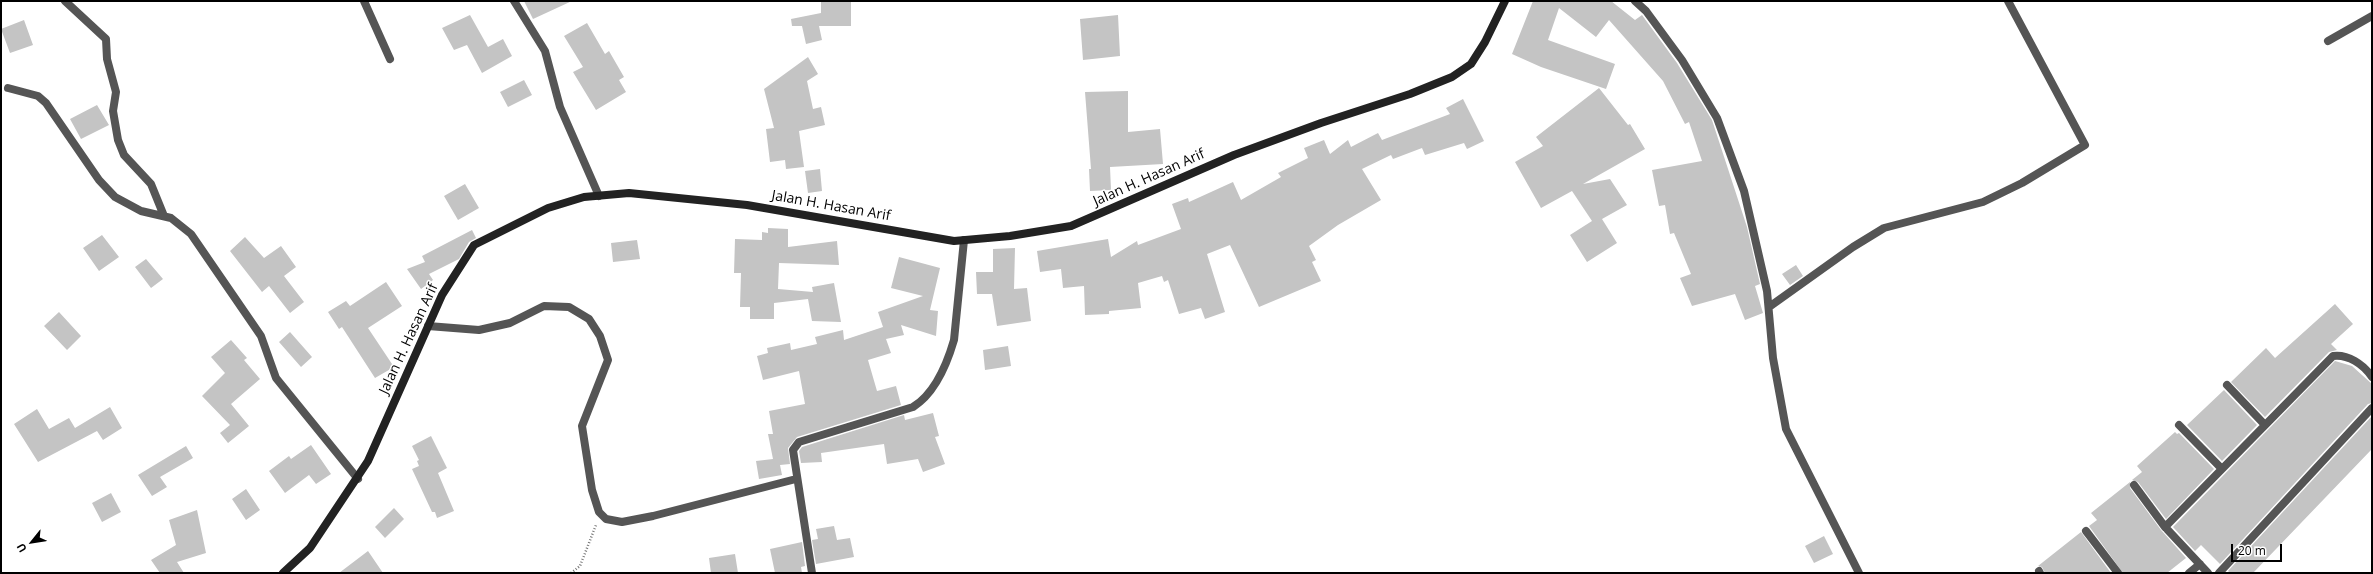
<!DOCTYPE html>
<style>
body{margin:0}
#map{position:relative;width:2373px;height:574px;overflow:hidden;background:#fff;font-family:"Open Sans",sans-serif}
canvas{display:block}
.frame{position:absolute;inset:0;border:2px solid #000;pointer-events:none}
.north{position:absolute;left:12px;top:522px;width:40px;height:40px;-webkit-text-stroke:3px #fff;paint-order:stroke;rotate:240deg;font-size:11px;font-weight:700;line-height:16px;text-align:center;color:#000}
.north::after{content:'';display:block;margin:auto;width:14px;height:18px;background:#000;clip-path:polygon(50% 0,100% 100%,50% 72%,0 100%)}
.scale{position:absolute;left:2231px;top:544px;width:51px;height:18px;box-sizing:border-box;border:2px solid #000;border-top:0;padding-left:5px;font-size:12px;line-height:14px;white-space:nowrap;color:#000;-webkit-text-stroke:3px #fff;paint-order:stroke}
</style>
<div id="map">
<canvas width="2373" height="574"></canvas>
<div class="frame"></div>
<div class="north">U</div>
<div class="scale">20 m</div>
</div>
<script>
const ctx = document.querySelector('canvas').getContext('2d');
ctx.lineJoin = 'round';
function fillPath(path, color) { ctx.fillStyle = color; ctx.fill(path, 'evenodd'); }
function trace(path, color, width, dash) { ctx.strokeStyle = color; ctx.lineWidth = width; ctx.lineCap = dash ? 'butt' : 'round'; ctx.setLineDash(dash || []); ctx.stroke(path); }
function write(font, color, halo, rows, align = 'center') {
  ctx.font = font + ' "Open Sans",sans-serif'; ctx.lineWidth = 3; ctx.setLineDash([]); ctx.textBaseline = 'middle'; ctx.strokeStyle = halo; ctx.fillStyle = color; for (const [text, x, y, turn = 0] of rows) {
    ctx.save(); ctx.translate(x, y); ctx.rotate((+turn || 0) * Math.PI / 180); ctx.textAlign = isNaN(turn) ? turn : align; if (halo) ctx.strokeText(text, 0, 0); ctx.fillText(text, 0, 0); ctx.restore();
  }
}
const building = new Path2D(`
 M 524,1 L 572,1 L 533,19 Z
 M 821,1 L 851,1 L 851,26 L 819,26 L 822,40 L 806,44 L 802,26 L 792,26 L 791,19 L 821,13 Z
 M 1533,1 L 1611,1 L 1635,20 L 1642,15 L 1677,63 L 1712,120 L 1747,227 L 1760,284 L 1755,286 L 1763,313 L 1745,320 L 1735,294 L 1692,306 L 1680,278 L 1691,274 L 1674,233 L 1670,234 L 1665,205 L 1659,206 L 1652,170 L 1702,161 L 1689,122 L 1685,124 L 1663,81 L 1609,20 L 1596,37 L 1559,8 L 1548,40 L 1615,64 L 1606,89 L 1541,67 L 1512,54 Z
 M 470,15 L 488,47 L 503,39 L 512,56 L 482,73 L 467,45 L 454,50 L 442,28 Z
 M 1118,15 L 1120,56 L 1083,60 L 1080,19 Z
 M 24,20 L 33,45 L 10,53 L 1,29 Z
 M 587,23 L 605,54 L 609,51 L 624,77 L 619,80 L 626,92 L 596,110 L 573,72 L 583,67 L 564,36 Z
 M 808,57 L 818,74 L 807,81 L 813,109 L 821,107 L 825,125 L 799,131 L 804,167 L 786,169 L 785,160 L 770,162 L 766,129 L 774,128 L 764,89 Z
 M 524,80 L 532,95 L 508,107 L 500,92 Z
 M 1599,88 L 1628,125 L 1630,124 L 1645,149 L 1583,184 L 1610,179 L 1627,205 L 1602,219 L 1617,243 L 1587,262 L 1570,235 L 1592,221 L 1572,191 L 1541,208 L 1515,162 L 1543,146 L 1536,137 Z
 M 1128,91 L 1128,132 L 1160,129 L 1163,164 L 1110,167 L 1111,190 L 1090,191 L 1089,169 L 1091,169 L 1085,92 Z
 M 1463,99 L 1484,141 L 1467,149 L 1464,143 L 1425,155 L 1422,148 L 1393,159 L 1391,155 L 1362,169 L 1381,200 L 1338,225 L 1309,246 L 1316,260 L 1312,262 L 1321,281 L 1259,307 L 1230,245 L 1207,254 L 1225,312 L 1205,319 L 1201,308 L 1179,314 L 1168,280 L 1164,282 L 1162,276 L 1138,283 L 1141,308 L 1109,311 L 1109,314 L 1085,315 L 1084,286 L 1063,288 L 1061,269 L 1040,272 L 1037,251 L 1108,239 L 1111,257 L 1137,241 L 1138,245 L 1181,229 L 1172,204 L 1188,198 L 1189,202 L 1233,182 L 1241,200 L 1281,177 L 1278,173 L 1308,158 L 1304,148 L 1324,140 L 1330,154 L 1348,140 L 1351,147 L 1378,133 L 1382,140 L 1450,114 L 1446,108 Z
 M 97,105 L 109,125 L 81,139 L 70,119 Z
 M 820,169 L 822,191 L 808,193 L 805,171 Z
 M 465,184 L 479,208 L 458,220 L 444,196 Z
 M 768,228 L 788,229 L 788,247 L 837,241 L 839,265 L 779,263 L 778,289 L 813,292 L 812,287 L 834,283 L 841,322 L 812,321 L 808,299 L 774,303 L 774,319 L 750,319 L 750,307 L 740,307 L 741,273 L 734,273 L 735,239 L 762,240 L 762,232 L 768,233 Z
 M 472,230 L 476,238 L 469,242 L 459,259 L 429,274 L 433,280 L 421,289 L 407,269 L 425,262 L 422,256 Z
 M 102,235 L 119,257 L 99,271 L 83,248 Z
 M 245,237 L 264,258 L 281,246 L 296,267 L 284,276 L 304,302 L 290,313 L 269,286 L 262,292 L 230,251 Z
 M 637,240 L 640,259 L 613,262 L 611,243 Z
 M 1015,248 L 1014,289 L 1027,288 L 1031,321 L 997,326 L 992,294 L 977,294 L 976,272 L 993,272 L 993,249 Z
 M 899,257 L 940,268 L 930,310 L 938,311 L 936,336 L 901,325 L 904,335 L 886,339 L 891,353 L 868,360 L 877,391 L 896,386 L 901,405 L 797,437 L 788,448 L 790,464 L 780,465 L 782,475 L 759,479 L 756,461 L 773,459 L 768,434 L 773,434 L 769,411 L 805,404 L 799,371 L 763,380 L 757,356 L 768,353 L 767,348 L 790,343 L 791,350 L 817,344 L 815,337 L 843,330 L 844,340 L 883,327 L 878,312 L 923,296 L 891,288 Z
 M 146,259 L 163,279 L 151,288 L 135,267 Z
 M 1796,265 L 1803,276 L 1790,285 L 1782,274 Z
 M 386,282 L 402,306 L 368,328 L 394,367 L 375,378 L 342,327 L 339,329 L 328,312 L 346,301 L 350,306 Z
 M 2335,304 L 2353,324 L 2331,344 L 2337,350 L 2329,352 L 2265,417 L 2231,382 L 2266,348 L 2275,358 Z
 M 59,312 L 81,336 L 67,350 L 44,326 Z
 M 290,332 L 312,357 L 301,367 L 279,342 Z
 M 231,340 L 247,358 L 244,360 L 260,379 L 231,404 L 249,426 L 228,443 L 220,433 L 230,425 L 202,396 L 225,373 L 211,357 Z
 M 1008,346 L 1011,366 L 985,370 L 983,350 Z
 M 2335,361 L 2352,366 L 2372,384 L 2372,403 L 2368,404 L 2220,564 L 2201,545 L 2195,551 L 2173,527 Z
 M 2224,390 L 2257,425 L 2222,461 L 2187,425 Z
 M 110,407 L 122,428 L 103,440 L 97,431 L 38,462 L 14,424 L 37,409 L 49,429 L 69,418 L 75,428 Z
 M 933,413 L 939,436 L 935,437 L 945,464 L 923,472 L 918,459 L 887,464 L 884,444 L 821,453 L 822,462 L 801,463 L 799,451 L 802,447 L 904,415 L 905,420 Z
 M 2372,416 L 2372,449 L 2253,573 L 2230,573 L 2228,571 Z
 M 2175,432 L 2177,434 L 2179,433 L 2214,469 L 2166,519 L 2138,482 L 2132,480 L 2142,472 L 2137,466 Z
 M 431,436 L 447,468 L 438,473 L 454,511 L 437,518 L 435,512 L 432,512 L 412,469 L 419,466 L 417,461 L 419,460 L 412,446 Z
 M 311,445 L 331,474 L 316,484 L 309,475 L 285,493 L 269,471 L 289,456 L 291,459 Z
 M 186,446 L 193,458 L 160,477 L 167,487 L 152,496 L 138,475 Z
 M 2130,482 L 2130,488 L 2161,530 L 2186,558 L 2167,573 L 2123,573 L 2089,526 L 2097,520 L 2091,513 Z
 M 246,489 L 260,510 L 246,520 L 232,499 Z
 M 111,493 L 121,512 L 102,522 L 92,503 Z
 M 394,508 L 404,519 L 385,538 L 375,527 Z
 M 197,510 L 206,553 L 177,562 L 184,573 L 160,573 L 151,560 L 176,545 L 169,520 Z
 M 834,526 L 837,540 L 850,538 L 854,557 L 816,564 L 812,540 L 818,539 L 816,529 Z
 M 2081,532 L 2111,573 L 2045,573 L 2042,567 L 2038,566 Z
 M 1824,536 L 1833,554 L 1814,563 L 1805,546 Z
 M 802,542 L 805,566 L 801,567 L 802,573 L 775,573 L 770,549 Z
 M 368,551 L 383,573 L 339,573 Z
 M 735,554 L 738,573 L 711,573 L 709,558 Z`);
const path = new Path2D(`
 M 571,573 L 580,566 L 596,525`);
const street = new Path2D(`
 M 65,1 L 106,39 L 107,59 L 116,92 L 113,111 L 118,140 L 124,155 L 151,184 L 164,216
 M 364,1 L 390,59
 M 514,1 L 545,51 L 560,107 L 599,196
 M 1635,1 L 1646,11 L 1682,60 L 1717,118 L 1744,191 L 1767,291 L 1773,358 L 1786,429 L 1859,573
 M 2328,41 L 2372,16
 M 8,88 L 38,96 L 46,103 L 99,180 L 115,197 L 141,211 L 171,218 L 191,234 L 261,336 L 276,378 L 358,479
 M 1769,307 L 1853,247 L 1884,228 L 1983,202 L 2022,183 L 2085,145 L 2008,1
 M 428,326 L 479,330 L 510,323 L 544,306 L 569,307 L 589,319 L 600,336 L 608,360 L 582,426 L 592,490 L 599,512 L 606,519 L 622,522 L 653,516 L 796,479
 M 2227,385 L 2265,425
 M 2179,425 L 2222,469
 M 2134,485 L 2165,527
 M 2086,531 L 2118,573
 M 2039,571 L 2040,573
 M 812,573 L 793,450 L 799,442 L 913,407 C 934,394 947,364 954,340 L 964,240
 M 2189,573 L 2200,564
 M 2208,573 L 2165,527 L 2333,356 C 2348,354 2363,364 2372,377
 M 2219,573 L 2372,408`);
const secondary = new Path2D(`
 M 283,573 L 310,548 L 368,461 L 442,295 L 474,245 L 548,208 L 584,197 L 629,193 L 747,205 L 954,241 L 1010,236 L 1071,226 L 1234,155 L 1321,123 L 1410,94 L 1452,77 L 1471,64 L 1485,42 L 1505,1`);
const streetNames = [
 ["Jalan H. Hasan Arif",1149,178,-24],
 ["Jalan H. Hasan Arif",831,206,10],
 ["Jalan H. Hasan Arif",409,339,-65]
];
fillPath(building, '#c4c4c4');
trace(path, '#777', 2.5, [1, 2]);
trace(street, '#555', 8);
trace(secondary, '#222', 8);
write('14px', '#000', '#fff', streetNames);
</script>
